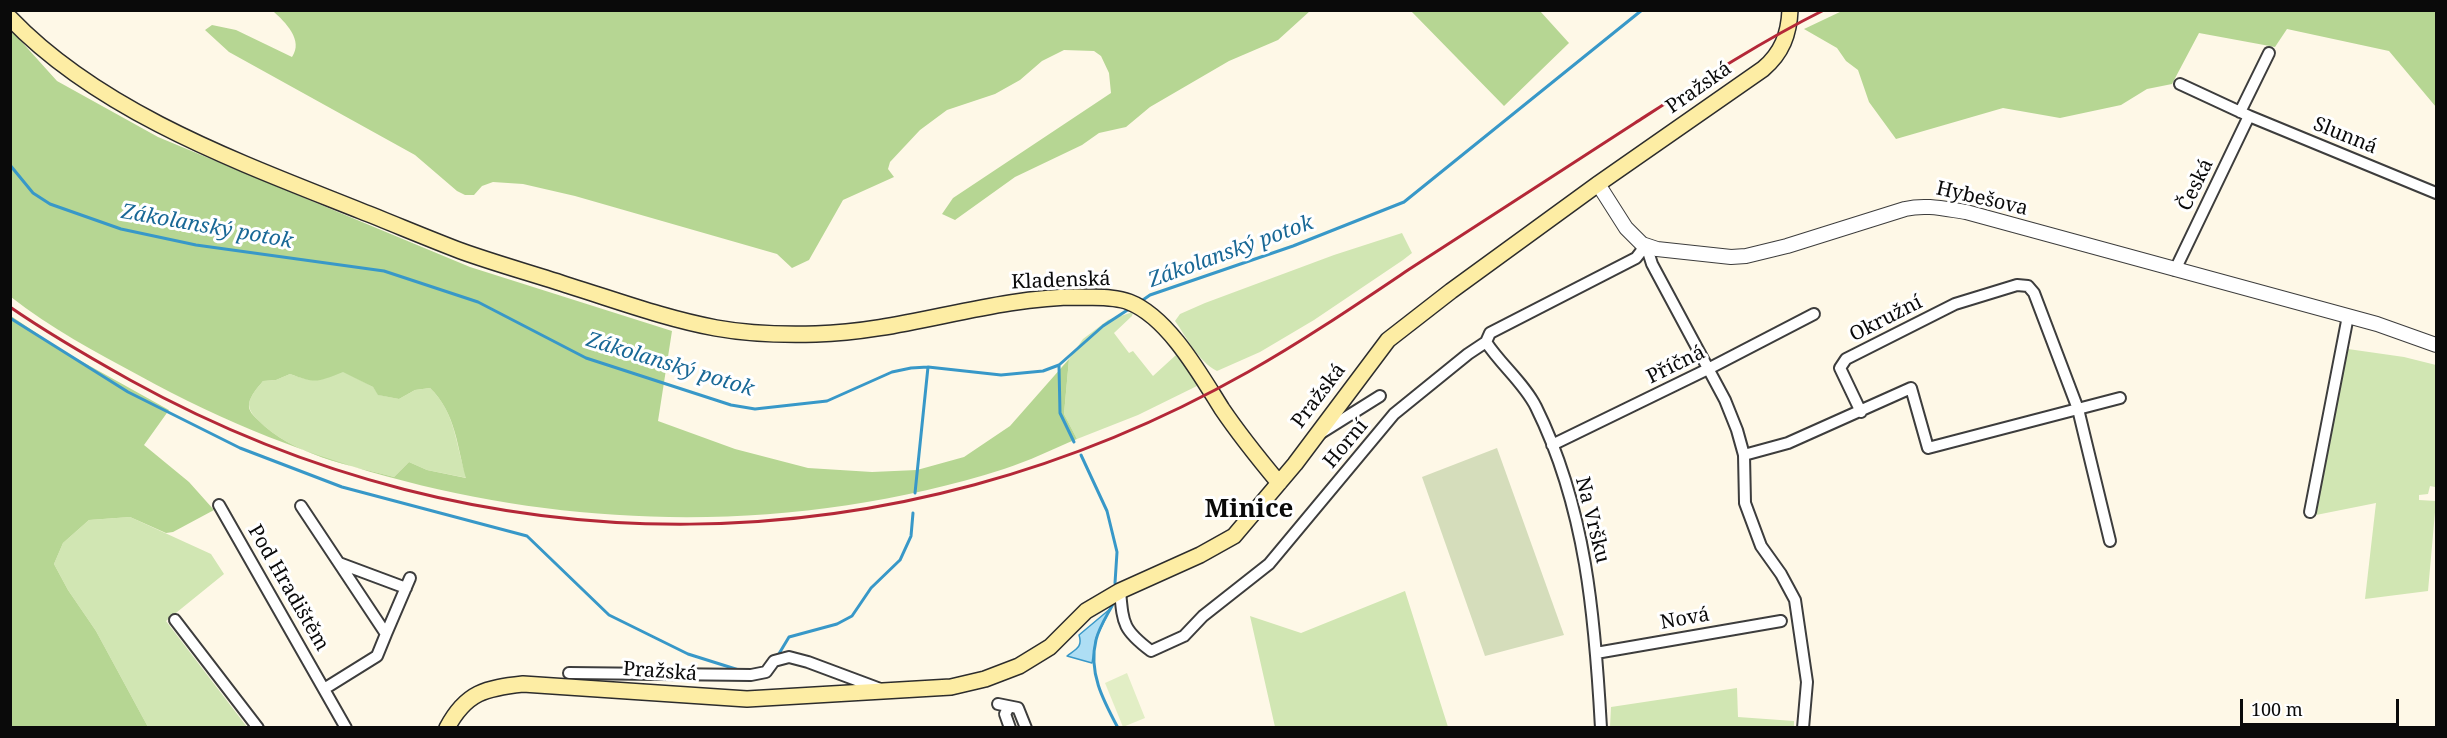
<!DOCTYPE html>
<meta charset="utf-8">
<style>
body{margin:0}
#map{position:relative;width:2447px;height:738px;overflow:hidden;background:#fef8e7;font-family:"Noto Serif",serif}
canvas{display:block}
.frame{position:absolute;inset:0;border:12px solid #0a0a0a;pointer-events:none}
.scale{position:absolute;left:2240px;top:699px;width:159px;height:27px;box-sizing:border-box;border:3px solid #0a0a0a;border-top:0;padding-left:8px;font-size:18px;line-height:21px;white-space:nowrap;color:#0a0a0a;-webkit-text-stroke:4px #fff;paint-order:stroke}
</style>
<div id="map">
<canvas width="2447" height="738"></canvas>
<div class="frame"></div>
<div class="scale">100 m</div>
</div>
<script>
const ctx = document.querySelector('canvas').getContext('2d');
ctx.lineJoin = 'round';
function fillPath(path, color) { ctx.fillStyle = color; ctx.fill(path, 'evenodd'); }
function trace(path, color, width, dash) { ctx.strokeStyle = color; ctx.lineWidth = width; ctx.lineCap = dash ? 'butt' : 'round'; ctx.setLineDash(dash || []); ctx.stroke(path); }
function write(font, color, halo, rows, align = 'center') {
  ctx.font = font + ' "Noto Serif",serif'; ctx.lineWidth = 6; ctx.setLineDash([]); ctx.textBaseline = 'middle'; ctx.strokeStyle = halo; ctx.fillStyle = color; for (const [text, x, y, turn = 0] of rows) {
    ctx.save(); ctx.translate(x, y); ctx.rotate((+turn || 0) * Math.PI / 180); ctx.textAlign = isNaN(turn) ? turn : align; if (halo) ctx.strokeText(text, 0, 0); ctx.fillText(text, 0, 0); ctx.restore();
  }
}
const green = new Path2D(`
 M 1402,233 L 1412,253 L 1403,260 L 1314,320 L 1260,352 L 1217,371 C 1198,361 1187,338 1175,321 L 1180,314 L 1205,303 L 1334,255 Z
 M 1133,312 L 1132,316 L 1114,333 L 1129,353 L 1133,351 L 1153,376 L 1176,355 L 1199,385 L 1138,415 L 1077,439 L 1064,414 L 1069,359 L 1083,339 L 1108,320 Z
 M 2348,349 L 2404,357 L 2436,365 L 2436,480 L 2435,487 L 2430,486 L 2428,494 L 2419,495 L 2419,500 L 2436,501 L 2428,591 L 2365,599 L 2376,503 L 2316,515 Z
 M 343,371 L 373,387 L 379,395 L 399,399 L 415,390 L 430,388 C 457,414 455,446 467,478 L 427,470 L 409,462 L 394,477 C 349,465 292,455 258,420 C 254,416 249,411 249,404 C 250,396 258,387 263,381 L 276,380 L 290,374 C 316,383 317,382 343,371 Z
 M 130,517 L 211,554 L 224,574 L 166,621 L 247,727 L 148,727 L 96,631 L 68,590 L 54,564 L 63,543 L 89,520 Z
 M 1405,591 L 1448,727 L 1275,727 L 1250,616 L 1301,633 Z
 M 1737,688 L 1738,717 L 1794,721 L 1794,727 L 1610,727 L 1611,707 Z`);
const forest = new Path2D(`
 M 273,11 L 1310,11 L 1278,40 L 1229,61 L 1150,107 L 1126,127 L 1099,133 L 1082,145 L 1015,177 L 955,220 L 942,214 L 953,198 L 1111,93 L 1109,73 L 1101,56 L 1094,51 L 1064,50 L 1042,61 L 1020,80 L 995,94 L 947,110 L 920,130 L 890,162 L 888,169 L 894,177 L 843,200 L 809,260 L 792,268 L 777,254 L 575,196 L 523,184 L 493,182 L 482,186 L 474,195 L 465,195 L 457,191 L 415,155 L 229,52 L 205,30 L 212,25 L 236,30 L 292,57 C 304,40 285,22 273,11 Z
 M 1411,11 L 1540,11 L 1569,43 L 1504,106 Z
 M 1842,11 L 2436,11 L 2436,107 L 2389,51 L 2287,29 L 2275,47 L 2199,33 L 2172,84 L 2147,89 L 2121,105 L 2060,118 L 2003,108 L 1896,139 L 1869,102 L 1858,70 L 1846,61 L 1837,48 L 1804,29 Z
 M 11,30 L 57,81 L 158,137 L 470,267 L 672,331 L 658,421 L 735,449 L 808,468 L 872,472 L 917,470 L 964,457 L 1010,426 L 1069,359 L 1064,414 L 1077,439 C 1053,449 1029,461 1004,469 C 720,559 400,520 140,376 C 96,352 50,328 11,297 ZM 343,372 L 373,387 L 378,395 L 399,399 L 415,390 L 430,388 C 456,413 457,447 466,478 L 427,470 L 409,462 L 394,477 C 349,465 292,455 258,420 C 254,416 248,411 249,404 C 250,396 258,387 263,381 L 276,380 L 290,374 C 317,384 317,382 343,372 Z
 M 11,316 L 63,351 L 169,410 L 144,445 L 189,482 L 214,510 L 173,532 L 166,533 L 130,517 L 89,520 L 63,543 L 54,564 L 68,590 L 96,631 L 148,727 L 11,727 Z`);
const cemetery = new Path2D(`
 M 1497,448 L 1564,635 L 1485,656 L 1422,477 Z`);
const pitch = new Path2D(`
 M 1127,673 L 1145,718 L 1123,727 L 1105,683 Z`);
const water = new Path2D(`
 M 1110,609 L 1096,638 L 1092,663 L 1067,656 C 1076,649 1083,647 1079,635 Z`);
const stream = new Path2D(`
 M 10,165 L 33,193 L 50,204 L 121,229 L 196,245 L 384,271 L 478,302 L 586,358 L 731,405 L 755,409 L 827,401 L 892,372 L 911,368 L 928,367 L 1001,375 L 1043,371 L 1059,365 L 1103,326 L 1129,309
 M 1140,302 L 1150,295 L 1293,246 L 1404,202 L 1642,10
 M 10,318 L 128,392 L 240,448 L 342,487 L 527,536 L 609,615 L 688,654 L 742,671
 M 1059,366 L 1060,413 L 1074,442
 M 1081,455 L 1107,511 L 1117,552 L 1115,583
 M 915,493 L 928,367
 M 1114,602 C 1108,614 1099,627 1096,640 C 1088,672 1103,700 1118,728
 M 777,657 L 789,637 L 837,624 L 852,616 L 871,588 L 900,560 L 911,536 L 913,513`);
const minor = new Path2D(`
 M 2180,84 L 2249,116 L 2436,193
 M 2240,112 L 2269,53
 M 1646,245 L 1652,264 L 1725,400 L 1737,430 L 1744,455 L 1745,503 L 1761,546 L 1781,574 L 1795,600 L 1807,682 L 1803,728
 M 2175,270 L 2249,116
 M 1486,342 C 1501,365 1524,383 1536,407 C 1586,508 1595,618 1601,728
 M 1861,412 L 1840,368 L 1846,359 L 1955,304 L 2017,285 L 2028,286 L 2034,293 L 2078,409 L 2110,541
 M 1321,433 L 1380,396
 M 1552,445 L 1708,369 L 1814,314
 M 1744,455 L 1788,443 L 1911,388 L 1928,448 L 2120,398
 M 219,505 L 346,728
 M 301,506 L 386,634 L 377,656 L 324,689
 M 2310,512 L 2348,316
 M 339,563 L 406,588
 M 1120,591 C 1123,624 1123,630 1151,651 L 1184,636 L 1203,616 L 1269,564 L 1394,414 L 1468,354 L 1486,342 L 1490,333 L 1636,258 L 1646,245
 M 175,620 L 258,728
 M 386,634 L 410,578
 M 1596,653 L 1781,621
 M 569,673 L 751,675 L 766,672 L 774,661 L 789,657 L 808,662 L 883,690
 M 998,704 L 1018,708 L 1026,728
 M 1009,707 L 1005,714 L 1010,728`);
const tertiary = new Path2D(`
 M 1598,184 L 1626,228 L 1642,244 L 1657,249 L 1731,257 L 1746,256 L 1787,246 L 1905,209 C 1926,204 1945,209 1966,212 L 2377,324 L 2436,345`);
const secondary = new Path2D(`
 M 10,18 C 101,113 241,163 361,211 C 394,224 427,238 461,251 C 497,264 534,274 570,286 C 618,301 667,319 716,328 C 749,334 782,335 816,334 C 905,332 989,297 1079,297 C 1095,298 1114,296 1129,302 C 1168,317 1200,374 1222,409 C 1239,434 1259,459 1279,483
 M 447,728 C 466,692 486,688 523,684 L 747,699 L 951,687 L 985,679 L 1019,666 L 1050,647 L 1086,611 L 1120,591 L 1200,555 L 1234,536 L 1295,464 L 1388,340 L 1451,291 L 1598,184 L 1763,69 C 1782,53 1789,34 1790,10`);
const rail = new Path2D(`
 M 10,307 C 49,334 89,357 130,380 C 484,576 896,571 1248,372 C 1303,341 1356,305 1408,270 C 1484,221 1560,172 1635,123 C 1697,83 1758,43 1824,10`);
const streetNames = [
 ["Pražská",1699,88,-35],
 ["Slunná",2345,136,22],
 ["Česká",2196,185,-64],
 ["Hybešova",1982,199,13],
 ["Kladenská",1061,281,-2],
 ["Okružní",1886,319,-27],
 ["Příčná",1676,365,-26],
 ["Pražská",1319,396,-53],
 ["Horní",1346,444,-50],
 ["Na Vršku",1592,520,76],
 ["Pod Hradištěm",288,588,60],
 ["Nová",1685,619,-10],
 ["Pražská",660,672,4]
];
const waterNames = [
 ["Zákolanský potok",207,227,10],
 ["Zákolanský potok",1231,252,-20],
 ["Zákolanský potok",670,365,17]
];
const districtNames = [
 ["Minice",1249,510]
];
fillPath(green, '#d1e6b3');
fillPath(forest, '#b6d693');
fillPath(cemetery, '#d5ddbb');
fillPath(pitch, '#e2eec5');
fillPath(water, '#aedef4');
trace(water, '#3898c8', 1.5);
trace(stream, '#3898c8', 3);
trace(minor, '#3d3d3d', 14);
trace(tertiary, '#3d3d3d', 16);
trace(secondary, '#2c2c2c', 18);
trace(minor, '#fff', 10);
trace(tertiary, '#fff', 14);
trace(secondary, '#fdeda4', 15);
trace(rail, '#b42838', 3);
write('20px', '#0a0a0a', '#fff', streetNames);
write('italic 21px', '#196896', '#fff', waterNames);
write('bold 26px', '#0a0a0a', '#fff', districtNames);
</script>
